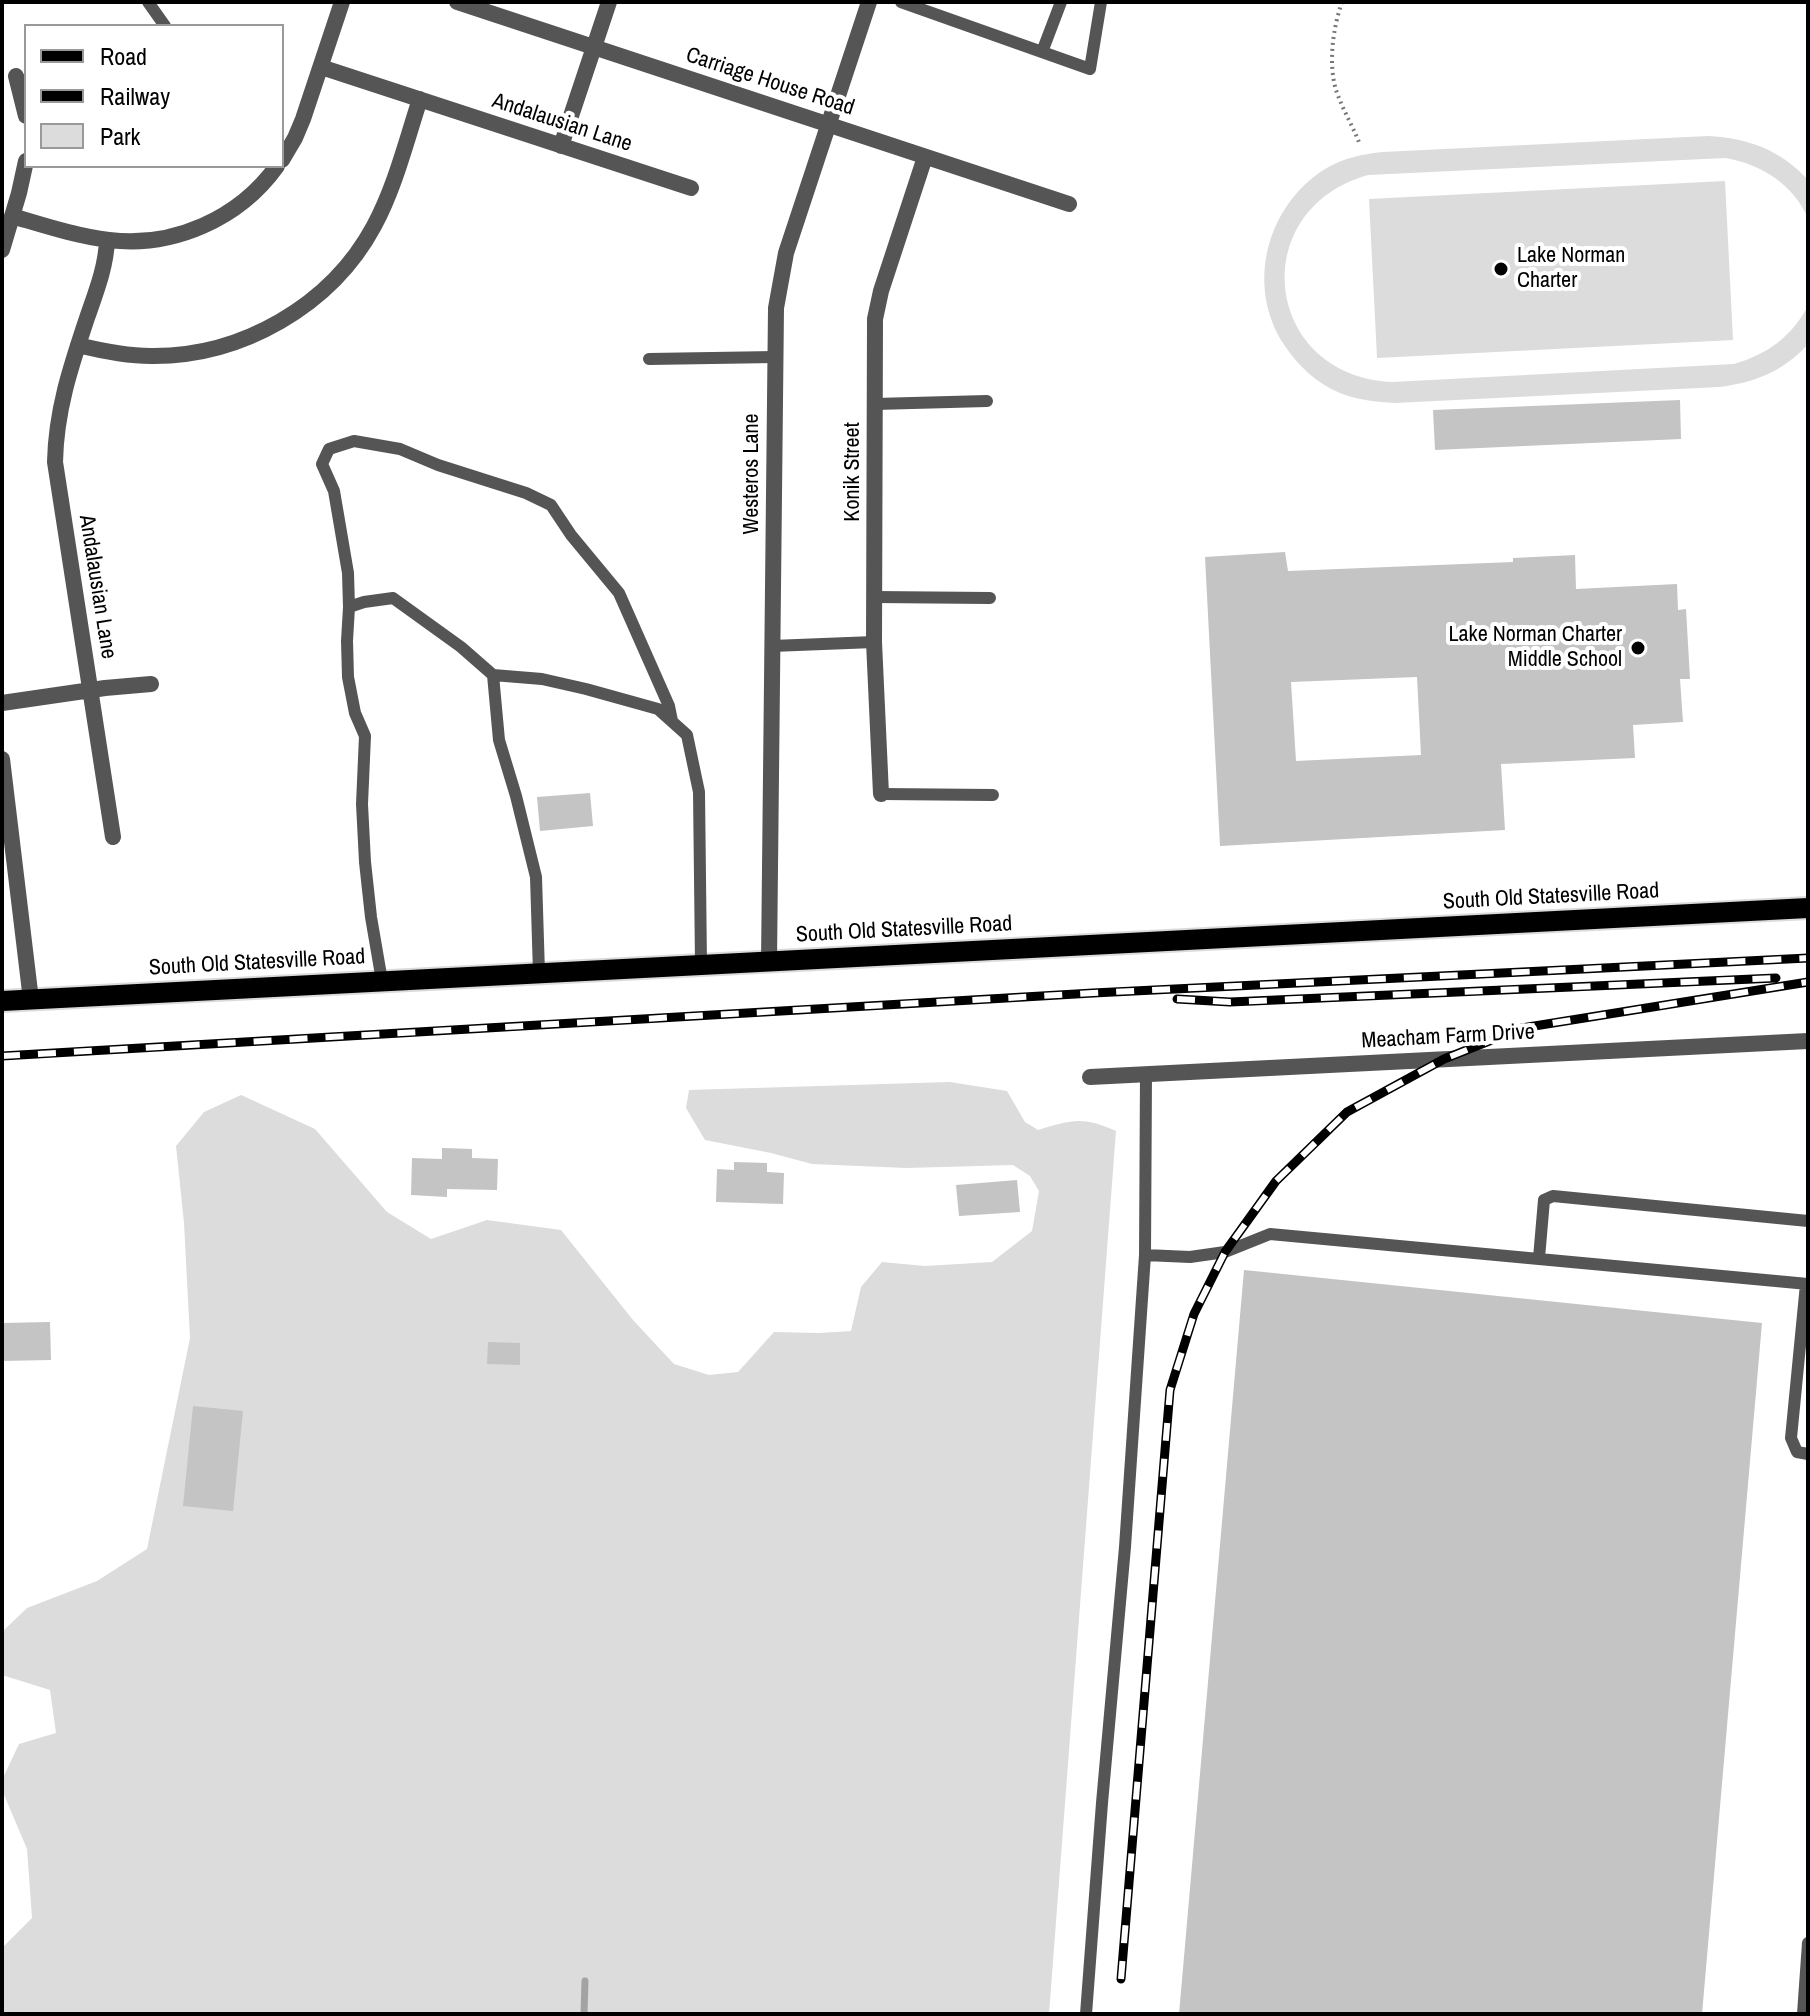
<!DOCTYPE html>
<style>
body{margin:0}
#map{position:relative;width:1810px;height:2016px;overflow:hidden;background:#fff;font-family:"Archivo Narrow",sans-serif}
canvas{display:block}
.frame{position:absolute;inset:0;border:4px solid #000;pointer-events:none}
.legend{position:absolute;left:24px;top:24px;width:260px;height:144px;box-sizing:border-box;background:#fff;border:2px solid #999;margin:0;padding:10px 14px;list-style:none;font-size:24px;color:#000}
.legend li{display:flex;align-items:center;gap:16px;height:40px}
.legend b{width:40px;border:2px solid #999}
</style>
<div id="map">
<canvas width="1810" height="2016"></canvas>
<div class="frame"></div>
<ul class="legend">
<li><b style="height:10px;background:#000"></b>Road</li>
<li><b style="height:10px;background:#000"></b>Railway</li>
<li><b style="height:22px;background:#dcdcdc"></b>Park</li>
</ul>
</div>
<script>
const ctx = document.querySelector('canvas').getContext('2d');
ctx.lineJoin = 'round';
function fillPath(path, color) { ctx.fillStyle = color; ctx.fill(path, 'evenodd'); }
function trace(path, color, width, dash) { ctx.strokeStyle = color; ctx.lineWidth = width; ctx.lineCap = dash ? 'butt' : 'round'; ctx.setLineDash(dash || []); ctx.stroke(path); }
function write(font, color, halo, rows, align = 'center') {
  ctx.font = font + ' "Archivo Narrow",sans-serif'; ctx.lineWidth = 8; ctx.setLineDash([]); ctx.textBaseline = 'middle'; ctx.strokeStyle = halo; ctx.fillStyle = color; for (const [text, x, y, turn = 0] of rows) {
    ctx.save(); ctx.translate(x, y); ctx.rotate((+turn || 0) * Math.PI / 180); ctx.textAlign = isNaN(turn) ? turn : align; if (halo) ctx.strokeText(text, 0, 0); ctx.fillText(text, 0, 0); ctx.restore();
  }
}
const green = new Path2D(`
 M 1708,136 C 1748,138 1781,150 1808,180 L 1808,218 C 1793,184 1761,164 1725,158 L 1368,175 C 1244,210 1264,377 1393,382 L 1734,364 C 1768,354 1791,337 1808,306 L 1808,344 C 1784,371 1754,383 1719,387 L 1395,403 C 1376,402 1358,400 1340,393 C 1318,384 1298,366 1285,346 C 1245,287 1266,206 1325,169 C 1343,158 1363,154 1383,152 Z
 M 1725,181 L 1733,340 L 1377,358 L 1369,199 Z
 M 950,1082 L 1007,1091 L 1025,1122 L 1038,1130 C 1072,1120 1082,1116 1116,1131 L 1049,2014 L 2,2014 L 2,1948 L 32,1918 L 27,1849 L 2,1790 L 2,1780 L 19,1744 L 56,1733 L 50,1690 L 2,1675 L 2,1632 L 27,1608 L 97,1581 L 147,1549 L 190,1338 L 184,1223 L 176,1146 L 204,1112 L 241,1095 L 315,1129 L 387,1212 L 431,1239 L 487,1220 L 561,1230 L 633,1320 L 674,1364 L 709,1375 L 738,1372 L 774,1332 L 819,1333 L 851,1331 L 861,1287 L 882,1262 L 925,1266 L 992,1262 L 1032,1231 L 1039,1191 L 1030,1176 L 1013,1165 L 906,1168 L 812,1164 L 771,1153 L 705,1140 L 686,1108 L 689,1090 Z`);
const stream = new Path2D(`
 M 584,2014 L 585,1981`);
const building = new Path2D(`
 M 1680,400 L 1681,439 L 1435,450 L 1433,410 Z
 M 1285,552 L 1288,571 L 1513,562 L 1513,558 L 1575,555 L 1576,589 L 1677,584 L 1678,610 L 1686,609 L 1690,679 L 1680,679 L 1683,722 L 1633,725 L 1635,758 L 1501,764 L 1505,830 L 1220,846 L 1205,557 ZM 1417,677 L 1421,755 L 1296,761 L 1291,682 Z
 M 590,793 L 593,826 L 540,831 L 537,797 Z
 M 442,1148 L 472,1149 L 472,1158 L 498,1159 L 497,1190 L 447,1189 L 447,1197 L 411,1195 L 412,1158 L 442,1159 Z
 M 734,1162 L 767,1163 L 767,1172 L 784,1173 L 783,1204 L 716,1202 L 717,1169 L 734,1170 Z
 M 1017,1180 L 1020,1212 L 959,1216 L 956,1185 Z
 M 1244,1270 L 1762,1323 L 1702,2014 L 1179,2014 Z
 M 50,1322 L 51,1360 L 2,1361 L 2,1323 Z
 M 488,1342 L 520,1343 L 520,1365 L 487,1364 Z
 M 193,1406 L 243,1411 L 233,1511 L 183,1506 Z`);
const path = new Path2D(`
 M 1342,2 C 1333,28 1328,63 1336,90 C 1342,108 1352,125 1359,142`);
const service = new Path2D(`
 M 148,2 L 165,26
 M 901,2 L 1090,69 L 1101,2
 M 1042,52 L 1061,2
 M 649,359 L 775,357
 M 875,404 L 987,401
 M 874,597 L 990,598
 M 349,607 L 348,573 L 334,491 L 322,464 L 329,449 L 354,441 L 400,449 L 438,465 L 526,493 L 551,505 L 571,535 L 619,593 L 669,706 L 672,721
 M 772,646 L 874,642
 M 493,675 L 499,740 L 516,796 L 536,877 L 539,973
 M 881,794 L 993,795
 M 382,981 L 371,917 L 365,862 L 362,804 L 365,736 L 355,713 L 348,677 L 347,641 L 349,607 L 364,602 L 393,598 L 461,647 L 493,675 L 542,679 L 586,689 L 658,709 L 687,735 L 699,792 L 701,964
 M 1145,1255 L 1190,1257 L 1225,1252 L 1270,1234 L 1808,1284
 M 1539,1258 L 1544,1200 L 1553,1196 L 1808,1221
 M 1806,1284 L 1791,1438 L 1797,1452 L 1808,1454
 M 1086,2014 L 1102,1803 L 1125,1547 L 1145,1255 L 1146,1074
 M 1803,2014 L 1808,1943`);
const minor = new Path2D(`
 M 457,2 L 1069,204
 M 321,67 L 691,188
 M 16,76 L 26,116
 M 561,146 L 609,2
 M 282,160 L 295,138 L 303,119 L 342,2
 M 12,216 C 43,225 76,236 109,240 C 173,248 239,219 277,166
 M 107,240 C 106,267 96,292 87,318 C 71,366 56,410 55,462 L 113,837
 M 2,250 L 19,193 L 26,161
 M 78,345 C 102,351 126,356 151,356 C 241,357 331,306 374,226 C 395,187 406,142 420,99
 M 2,703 L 105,688 L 151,684
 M 2,759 L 31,1000
 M 881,794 L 874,642 L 875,319 L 881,291 L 925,157
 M 769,961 L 776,308 L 786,253 L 869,2
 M 1090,1077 L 1808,1041`);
const primary = new Path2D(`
 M 2,1001 L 1808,908`);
const rail = new Path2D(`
 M 1177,999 L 1230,1002 L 1776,978
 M 2,1056 L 1093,993 L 1808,958
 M 1121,1979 L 1170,1390 L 1194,1314 L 1225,1252 L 1276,1181 L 1347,1112 L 1444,1059 L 1522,1028 L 1808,982`);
const markers = [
 [1501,269,8,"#000"],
 [1638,648,8,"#000"]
];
const streetNames = [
 ["Carriage House Road",770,82,18],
 ["Andalausian Lane",562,123,18],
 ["Konik Street",853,472,-90],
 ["Westeros Lane",752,474,-90],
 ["Andalausian Lane",97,587,81],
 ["South Old Statesville Road",1551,897,-3],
 ["South Old Statesville Road",904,930,-3],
 ["South Old Statesville Road",257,963,-3],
 ["Meacham Farm Drive",1448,1037,-3]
];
const poiNames = [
 ["Lake Norman",1517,256],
 ["Charter",1517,281],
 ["Lake Norman Charter",1622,635,"right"],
 ["Middle School",1622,660,"right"]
];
fillPath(green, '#dcdcdc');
trace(stream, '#a3a3a3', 7);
fillPath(building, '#c4c4c4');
trace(primary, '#dbdbdb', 24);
trace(path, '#777', 4, [2, 4]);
trace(service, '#555', 12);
trace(minor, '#555', 16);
trace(primary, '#000', 20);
trace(rail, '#000', 9);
trace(rail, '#fff', 6, [18]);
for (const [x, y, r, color] of markers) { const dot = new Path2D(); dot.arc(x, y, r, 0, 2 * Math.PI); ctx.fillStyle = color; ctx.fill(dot); trace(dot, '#fff', 3); }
write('22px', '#000', '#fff', streetNames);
write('22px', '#000', '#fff', poiNames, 'left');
</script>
